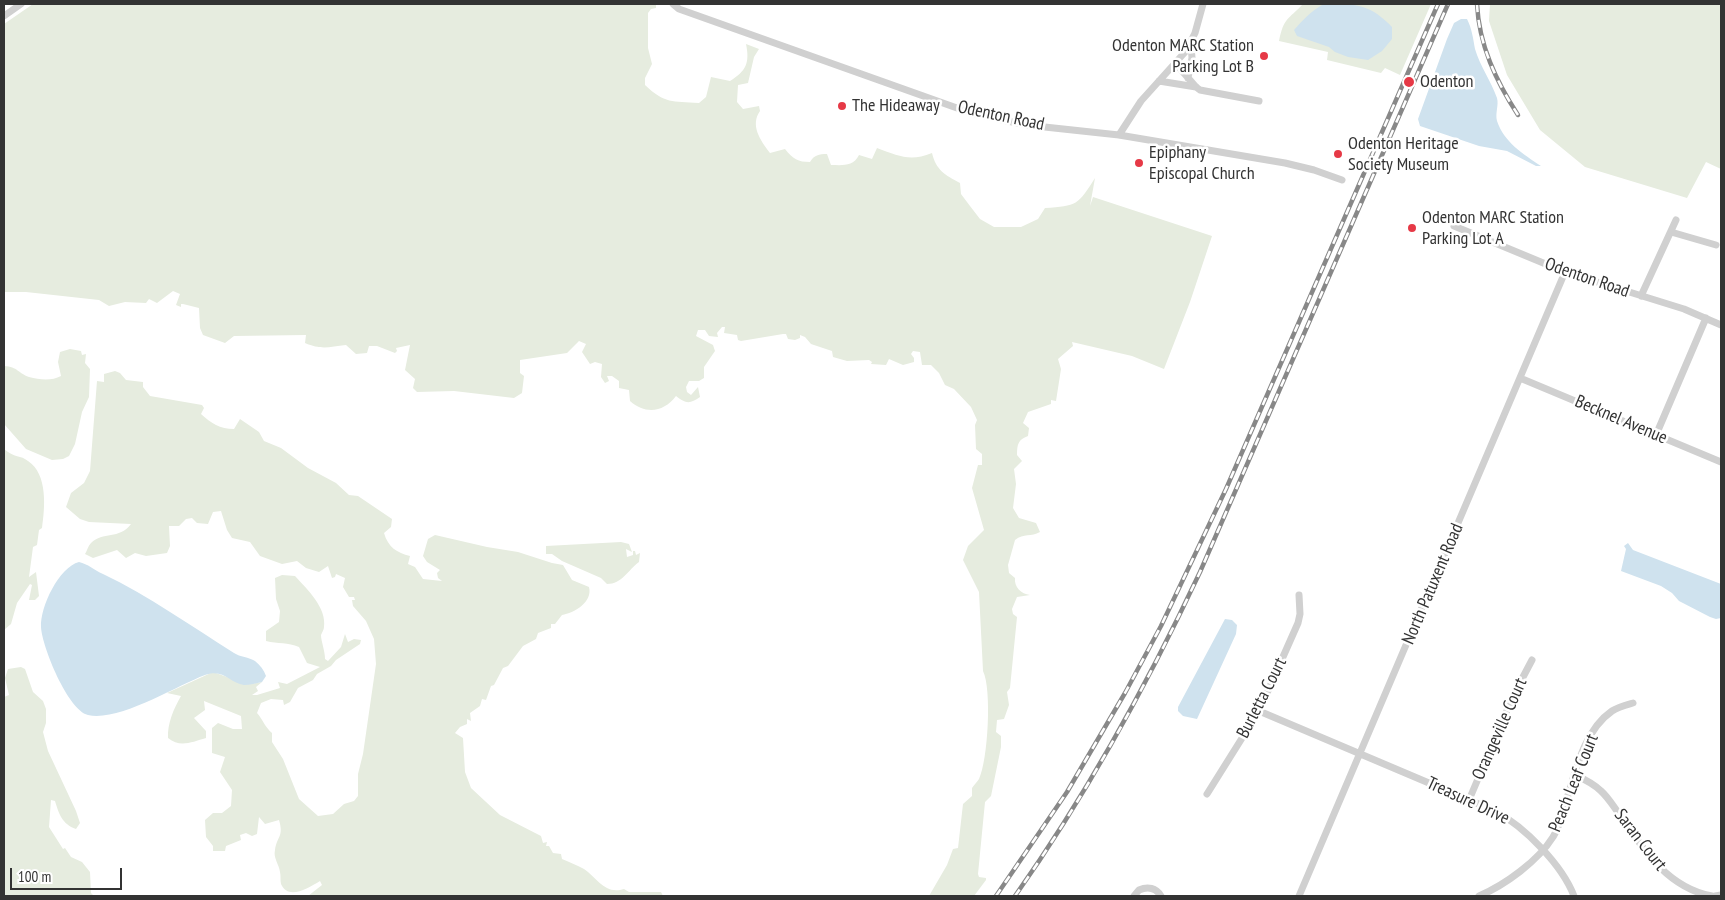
<!DOCTYPE html>
<style>
body{margin:0}
#map{position:relative;width:1725px;height:900px;overflow:hidden;background:#fff;font-family:"PT Sans Narrow",sans-serif}
canvas{display:block}
.frame{position:absolute;inset:0;border:5px solid #333;pointer-events:none}
.scale{position:absolute;left:10px;top:868px;width:112px;height:22px;box-sizing:border-box;border:2px solid #333;border-top:0;padding-left:6px;font-size:15px;line-height:18px;white-space:nowrap;color:#333;-webkit-text-stroke:4px #fff;paint-order:stroke}
</style>
<div id="map">
<canvas width="1725" height="900"></canvas>
<div class="frame"></div>
<div class="scale">100 m</div>
</div>
<script>
const ctx = document.querySelector('canvas').getContext('2d');
ctx.lineJoin = 'round';
function fillPath(path, color) { ctx.fillStyle = color; ctx.fill(path, 'evenodd'); }
function trace(path, color, width, dash) { ctx.strokeStyle = color; ctx.lineWidth = width; ctx.lineCap = dash ? 'butt' : 'round'; ctx.setLineDash(dash || []); ctx.stroke(path); }
function write(font, color, halo, rows, align = 'center') {
  ctx.font = font + ' "PT Sans Narrow",sans-serif'; ctx.lineWidth = 5; ctx.setLineDash([]); ctx.textBaseline = 'middle'; ctx.strokeStyle = halo; ctx.fillStyle = color; for (const [text, x, y, turn = 0] of rows) {
    ctx.save(); ctx.translate(x, y); ctx.rotate((+turn || 0) * Math.PI / 180); ctx.textAlign = isNaN(turn) ? turn : align; if (halo) ctx.strokeText(text, 0, 0); ctx.fillText(text, 0, 0); ctx.restore();
  }
}
const green = new Path2D(`
 M 33,4 L 656,4 L 656,8 L 651,9 L 648,13 L 648,48 L 652,64 L 645,78 L 645,85 C 665,104 672,101 699,103 L 706,97 L 711,77 L 730,81 C 746,71 750,63 746,44 L 759,49 L 754,57 L 748,83 L 738,85 L 737,102 L 743,109 L 759,106 L 760,111 C 750,125 760,140 770,153 L 785,149 C 793,159 798,162 810,162 C 814,155 819,154 827,154 L 831,165 C 842,165 853,167 859,155 L 872,159 L 877,148 C 899,156 910,162 932,153 C 936,170 945,175 960,183 L 961,194 L 970,206 L 980,219 L 994,227 L 1021,227 L 1038,219 L 1045,208 C 1077,206 1078,205 1095,178 L 1090,206 L 1093,197 L 1212,236 L 1190,302 L 1164,369 L 1132,356 L 1072,342 L 1073,346 L 1058,359 L 1061,369 L 1056,401 L 1051,400 L 1051,404 L 1028,412 L 1023,423 L 1029,428 L 1028,436 C 1018,440 1017,444 1017,455 L 1022,461 L 1014,469 L 1016,484 L 1013,508 L 1019,518 L 1036,523 L 1040,532 C 1031,537 1024,533 1015,540 L 1008,565 L 1009,573 L 1015,578 C 1014,587 1021,594 1030,595 L 1017,597 L 1012,609 L 1013,614 L 1017,617 L 1010,688 L 1007,692 L 1009,705 L 1004,719 L 997,720 L 996,732 L 1001,736 L 1001,747 L 991,796 L 985,802 L 978,874 L 979,877 L 986,878 L 986,880 L 974,896 L 929,896 L 947,865 L 953,849 L 958,848 L 963,804 L 972,796 L 972,788 C 974,785 977,782 979,779 C 988,760 992,689 983,671 L 979,592 L 963,560 L 968,546 L 984,530 L 972,488 L 978,465 L 982,465 L 982,454 L 976,449 L 975,425 L 977,420 L 971,407 L 954,389 L 945,385 L 939,373 L 931,365 L 922,365 L 920,352 L 913,351 L 911,354 L 914,358 L 914,362 L 903,365 L 889,359 L 886,365 L 871,364 L 872,362 L 869,360 L 847,361 L 833,357 L 832,351 L 811,344 L 805,337 L 800,335 L 800,338 L 795,340 L 788,339 L 786,334 L 783,334 L 741,341 L 738,340 L 737,335 L 724,333 L 725,327 L 722,327 L 717,333 L 718,337 L 709,336 L 705,330 L 698,330 L 696,336 L 713,345 L 715,351 L 704,367 L 704,378 L 699,381 L 689,381 L 686,387 L 687,392 L 691,395 L 698,387 L 700,397 C 690,404 686,404 676,396 C 664,412 646,415 630,401 L 629,390 L 619,388 L 619,381 L 612,376 L 607,376 L 609,381 L 605,383 L 601,377 L 602,364 L 595,362 L 590,364 L 582,352 L 586,344 L 579,341 L 567,353 L 520,360 L 520,373 L 524,376 L 522,393 L 514,398 L 454,391 L 417,392 L 413,388 L 415,379 L 405,370 L 410,345 L 396,348 L 397,351 L 395,353 L 377,346 L 369,346 L 367,353 L 356,354 L 346,345 C 329,347 321,350 305,343 L 306,335 L 234,336 L 225,343 L 203,335 L 200,328 L 199,308 L 183,304 L 181,304 L 181,307 L 176,305 L 180,294 L 173,291 L 157,303 L 149,299 L 146,303 L 125,302 L 109,306 L 99,300 L 26,292 L 4,292 L 4,24 Z
 M 1303,4 L 1431,4 L 1400,75 L 1385,68 L 1381,73 L 1327,60 L 1328,52 L 1279,41 C 1284,17 1288,20 1303,4 Z
 M 1490,4 L 1721,4 L 1721,169 L 1706,162 L 1687,198 L 1585,167 L 1540,130 L 1507,75 L 1489,21 Z
 M 70,349 L 81,351 L 82,355 L 86,354 L 85,363 L 90,369 L 89,397 L 82,412 L 75,444 L 69,456 L 63,459 L 52,460 L 26,449 L 4,424 L 4,366 C 18,367 18,373 29,377 C 40,380 52,381 61,376 L 58,362 L 60,352 Z
 M 115,371 L 120,373 L 126,380 L 143,382 L 143,387 L 150,396 L 202,405 L 204,408 L 201,414 C 211,423 220,429 234,429 L 240,419 L 259,432 L 264,441 L 281,448 L 308,468 L 336,483 L 349,495 L 358,496 L 392,519 L 391,527 L 384,533 C 388,547 397,553 410,556 L 408,564 L 415,567 L 423,579 L 442,581 L 438,578 L 437,573 L 440,570 L 427,562 L 423,556 L 428,539 L 435,535 L 487,547 L 518,552 L 552,563 L 563,565 L 572,580 L 589,587 C 593,602 574,613 562,615 L 555,624 L 551,624 L 551,628 L 538,633 L 536,639 L 523,646 L 508,666 L 503,668 L 494,685 L 491,686 L 486,700 L 482,699 L 480,706 L 470,713 L 471,721 L 467,719 L 467,724 L 460,727 L 455,733 L 463,738 L 465,772 L 471,788 L 500,815 L 541,836 L 543,843 L 547,842 L 546,846 L 549,846 L 553,853 L 561,854 L 562,859 C 569,862 577,865 584,869 C 597,878 605,895 624,889 L 629,892 L 661,892 L 663,896 L 308,896 L 322,885 L 320,881 C 307,889 288,900 281,884 C 280,880 281,876 280,872 C 279,864 273,858 275,850 C 277,836 284,837 279,820 L 265,824 L 259,817 L 257,834 L 252,836 L 246,833 L 240,835 L 241,840 L 226,846 L 225,851 L 213,851 L 213,846 L 206,837 L 205,820 L 213,813 L 222,813 L 231,806 L 232,790 L 220,772 L 225,757 L 212,753 L 212,728 L 218,723 L 233,729 L 242,729 L 241,716 L 204,701 L 205,710 L 194,718 L 206,731 L 206,738 C 192,742 180,748 168,738 C 167,724 174,708 181,696 L 167,693 L 213,672 C 230,677 244,687 262,682 L 256,687 L 258,691 L 252,695 L 257,695 L 280,688 L 278,682 L 287,684 L 320,667 L 307,663 L 299,647 C 288,642 278,644 266,641 L 266,631 L 279,622 L 280,611 L 276,599 L 275,578 L 282,575 L 295,576 C 307,589 327,608 324,627 C 324,630 322,632 321,635 C 321,641 325,651 325,659 L 328,661 L 341,647 L 345,634 L 348,642 L 354,639 L 361,640 L 360,644 L 336,660 L 331,666 L 317,674 L 313,680 L 298,688 L 290,702 L 284,705 L 283,700 L 271,699 L 261,703 L 257,713 C 263,720 265,727 272,733 L 272,742 L 283,759 L 299,799 L 318,816 L 333,814 L 344,804 L 354,801 L 358,796 L 358,774 L 363,754 L 376,664 L 374,639 L 366,621 L 353,606 L 352,600 L 355,600 L 354,597 L 349,597 L 343,587 L 345,578 L 336,574 L 335,577 L 332,578 L 328,566 L 319,572 L 306,568 L 297,561 L 282,564 L 260,556 L 250,542 L 232,538 L 227,530 L 221,511 L 213,512 L 208,524 L 197,523 L 192,518 L 186,519 L 179,526 L 169,526 L 170,546 L 167,553 L 146,556 L 135,553 L 126,558 L 117,550 L 93,558 L 85,554 C 87,551 88,546 91,543 C 103,531 119,540 131,524 L 89,522 L 80,519 L 66,507 L 71,493 L 84,483 L 90,471 L 97,381 L 104,382 L 104,374 Z
 M 4,449 C 14,458 21,455 28,461 C 48,474 45,508 42,528 L 39,530 L 37,545 L 33,547 L 29,577 L 36,572 L 39,596 L 35,600 L 29,600 L 32,585 L 30,584 L 17,603 L 11,624 L 4,630 Z
 M 621,542 L 629,544 L 632,552 L 626,549 L 627,557 L 633,555 L 633,551 L 635,551 L 636,555 L 640,553 L 639,562 C 628,570 622,584 607,584 L 601,578 L 562,561 L 552,554 L 546,554 L 546,546 Z
 M 21,667 L 25,669 L 33,692 L 43,701 L 46,709 L 46,723 L 43,732 L 48,751 L 76,811 L 80,823 L 76,829 C 62,824 59,814 55,801 L 51,800 L 49,827 L 63,849 L 65,848 L 71,857 L 82,862 L 90,872 L 91,893 L 94,896 L 4,896 L 4,697 L 9,695 L 5,678 L 8,669 Z`);
const water = new Path2D(`
 M 1324,4 C 1355,4 1369,3 1392,27 L 1392,39 L 1382,51 L 1368,60 L 1348,57 L 1335,52 L 1329,47 L 1297,36 L 1294,30 C 1303,20 1312,10 1324,4 Z
 M 1461,19 L 1467,19 C 1472,29 1473,38 1475,49 C 1480,66 1491,81 1497,98 C 1499,105 1495,113 1497,121 C 1504,142 1523,154 1541,166 L 1536,166 L 1507,151 L 1479,146 L 1420,126 L 1418,119 L 1447,39 L 1454,23 Z
 M 1628,543 L 1633,550 L 1721,584 L 1721,618 L 1716,619 L 1710,617 L 1679,601 L 1672,593 L 1661,586 L 1621,571 L 1626,549 L 1624,546 Z
 M 79,562 C 88,564 94,570 103,574 C 149,596 191,626 234,653 C 240,657 249,657 255,661 C 260,665 264,670 266,676 L 262,682 C 256,683 250,685 244,685 C 230,683 223,668 205,675 C 176,686 119,722 88,715 C 68,710 42,647 41,627 C 40,607 59,567 79,562 Z
 M 1225,619 L 1232,620 L 1237,625 L 1236,634 L 1197,719 L 1183,716 L 1178,711 L 1178,707 Z`);
const minor = new Path2D(`
 M 673,4 L 679,9 L 971,113 L 1026,125 L 1119,135 L 1285,163 L 1314,170 L 1342,180
 M 4,16 L 21,4
 M 1176,64 L 1196,87 L 1200,90 L 1259,101
 M 1188,78 L 1192,58 L 1191,44
 M 1159,81 L 1196,87
 M 1119,135 L 1141,101 L 1186,51 L 1195,33 L 1203,4
 M 1454,226 L 1565,272 L 1684,309 L 1721,325
 M 1671,232 L 1716,245
 M 1641,296 L 1676,220
 M 1520,378 L 1721,462
 M 1656,435 L 1706,318
 M 1259,711 L 1495,811 C 1525,827 1562,865 1574,896
 M 1575,775 C 1584,779 1593,783 1601,791 C 1609,798 1615,809 1622,818 C 1645,852 1669,888 1712,896
 M 1207,794 L 1259,711 L 1298,623 L 1300,614 L 1299,595
 M 1469,800 L 1514,694 L 1532,660
 M 1134,896 L 1139,890 C 1148,886 1156,888 1161,896
 M 1299,896 L 1565,272
 M 1479,896 C 1505,885 1538,861 1553,837 C 1559,828 1562,816 1565,805 C 1575,774 1583,731 1612,711 C 1618,707 1626,705 1633,703
 M 1715,896 L 1721,895`);
const rail = new Path2D(`
 M 1477,4 C 1479,45 1496,81 1518,115
 M 996,896 L 1067,792 L 1125,693 L 1161,626 L 1226,489 L 1438,4
 M 1015,896 C 1087,794 1147,685 1200,572 L 1448,4`);
const markers = [
 [1264,56,5,"#e63946"],
 [1409,82,6,"#e63946"],
 [842,106,5,"#e63946"],
 [1338,154,5,"#e63946"],
 [1139,163,5,"#e63946"],
 [1412,228,5,"#e63946"]
];
const poiNames = [
 ["Odenton MARC Station",1254,46,"right"],
 ["Parking Lot B",1254,67,"right"],
 ["Odenton",1420,82],
 ["The Hideaway",852,106],
 ["Odenton Heritage",1348,144],
 ["Society Museum",1348,165],
 ["Epiphany",1149,153],
 ["Episcopal Church",1149,174],
 ["Odenton MARC Station",1422,218],
 ["Parking Lot A",1422,239]
];
const streetNames = [
 ["Odenton Road",1001,116,12],
 ["Odenton Road",1587,278,19],
 ["Becknel Avenue",1621,420,23],
 ["North Patuxent Road",1433,584,-67],
 ["Burletta Court",1262,698,-63],
 ["Orangeville Court",1500,729,-66],
 ["Peach Leaf Court",1574,783,-68],
 ["Treasure Drive",1468,801,25],
 ["Saran Court",1640,840,52]
];
fillPath(green, '#e6ecdf');
fillPath(water, '#cfe2ee');
trace(minor, '#d0d0d0', 7);
trace(rail, '#888', 4.5);
trace(rail, '#fff', 2.5, [8]);
for (const [x, y, r, color] of markers) { const dot = new Path2D(); dot.arc(x, y, r, 0, 2 * Math.PI); ctx.fillStyle = color; ctx.fill(dot); trace(dot, '#fff', 2); }
write('18px', '#333', '#fff', poiNames, 'left');
write('18px', '#333', '#fff', streetNames);
</script>
